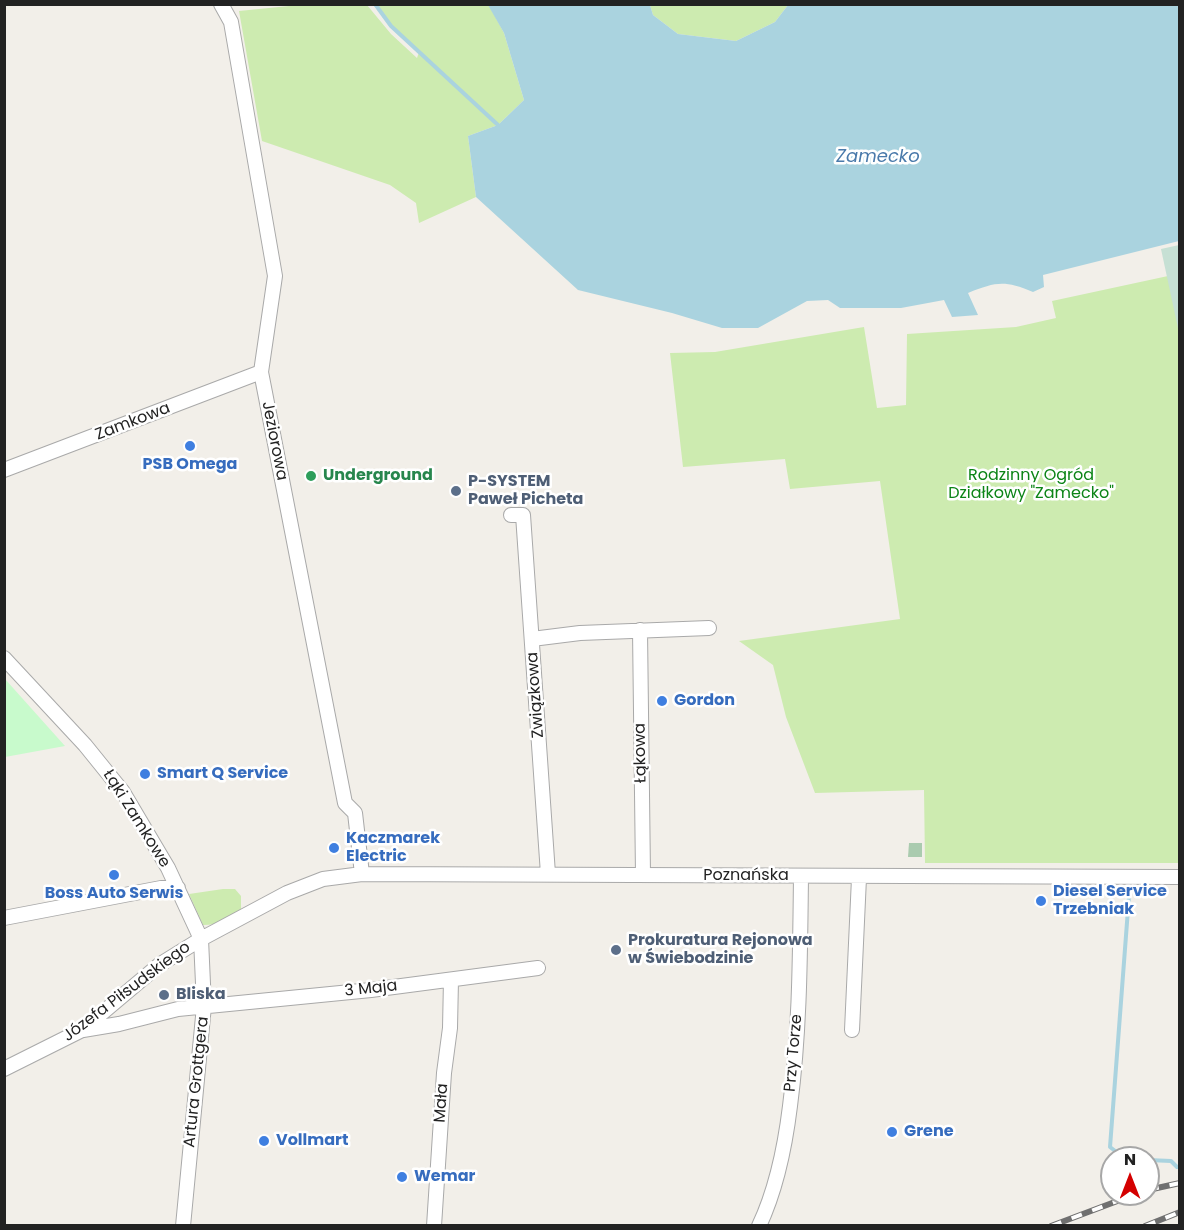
<!DOCTYPE html>
<meta charset="utf-8">
<style>
body{margin:0}
#map{position:relative;width:1184px;height:1230px;overflow:hidden;background:#f2efe9;font-family:Poppins,sans-serif}
canvas{display:block}
.frame{position:absolute;inset:0;border:6px solid #222;pointer-events:none}
.north{position:absolute;left:1100px;top:1146px;width:60px;height:60px;box-sizing:border-box;background:#fff;border:2px solid #a7a7a7;border-radius:50%;rotate:0deg;font-size:16px;font-weight:700;line-height:24px;text-align:center;color:#222}
.north::after{content:'';display:block;margin:auto;width:21px;height:27px;background:#d40000;clip-path:polygon(50% 0,100% 100%,50% 72%,0 100%)}
</style>
<div id="map">
<canvas width="1184" height="1230"></canvas>
<div class="frame"></div>
<div class="north">N</div>
</div>
<script>
const ctx = document.querySelector('canvas').getContext('2d');
ctx.lineJoin = 'round';
function fillPath(path, color) { ctx.fillStyle = color; ctx.fill(path, 'evenodd'); }
function trace(path, color, width, dash) { ctx.strokeStyle = color; ctx.lineWidth = width; ctx.lineCap = dash ? 'butt' : 'round'; ctx.setLineDash(dash || []); ctx.stroke(path); }
function write(font, color, halo, rows, align = 'center') {
  ctx.font = font + ' Poppins,sans-serif'; ctx.lineWidth = 5; ctx.setLineDash([]); ctx.textBaseline = 'middle'; ctx.strokeStyle = halo; ctx.fillStyle = color; for (const [text, x, y, turn = 0] of rows) {
    ctx.save(); ctx.translate(x, y); ctx.rotate((+turn || 0) * Math.PI / 180); ctx.textAlign = isNaN(turn) ? turn : align; if (halo) ctx.strokeText(text, 0, 0); ctx.fillText(text, 0, 0); ctx.restore();
  }
}
const grass = new Path2D(`
 M 299,5 L 367,5 L 391,34 L 417,58 L 419,52 L 391,26 L 375,5 L 489,5 L 504,33 L 524,100 L 498,125 L 468,136 L 476,197 L 419,223 L 416,203 L 390,185 L 262,141 L 239,11 Z
 M 650,5 L 788,5 L 775,22 L 736,41 L 678,34 L 653,15 Z
 M 1168,276 L 1180,333 L 1179,863 L 925,863 L 924,790 L 815,793 L 786,717 L 773,665 L 739,641 L 900,619 L 880,481 L 790,489 L 785,459 L 683,467 L 670,353 L 715,352 L 864,327 L 877,408 L 906,405 L 907,334 L 1016,327 L 1056,318 L 1052,301 Z
 M 223,889 L 235,889 L 241,896 L 241,909 C 229,919 219,925 203,925 L 189,894 Z`);
const wetland = new Path2D(`
 M 1179,245 L 1180,245 L 1179,333 L 1161,249 Z`);
const cemetery = new Path2D(`
 M 909,843 L 922,843 L 922,857 L 908,857 Z`);
const park = new Path2D(`
 M 5,679 L 65,746 L 5,757 Z`);
const water = new Path2D(`
 M 488,5 L 650,5 L 653,15 L 678,34 L 736,41 L 775,22 L 788,5 L 1179,5 L 1179,241 L 1043,275 L 1044,287 L 1033,292 C 1004,280 996,282 968,293 L 978,315 L 952,317 L 944,300 L 901,308 L 840,308 L 828,300 L 807,301 L 758,328 L 722,328 L 672,313 L 578,290 L 476,197 L 468,136 L 498,125 L 524,100 L 504,33 Z`);
const stream = new Path2D(`
 M 375,4 L 391,26 L 498,125
 M 1124,1158 L 1110,1147 L 1129,896
 M 1148,1160 L 1171,1161 L 1177,1167`);
const minor = new Path2D(`
 M 221,4 L 231,22 L 275,276 L 261,372 L 345,803 L 355,813 L 362,874
 M 4,470 L 261,372
 M 511,515 L 523,515 L 548,874
 M 640,630 L 643,875
 M 532,639 L 580,633 L 709,628
 M 4,658 L 85,745 L 123,792 L 168,868 L 201,939 L 204,1006 L 183,1226
 M 4,918 L 161,888 L 178,888
 M 83,1030 L 119,1024 L 178,1009 L 371,990 L 538,968
 M 852,1030 L 859,878
 M 4,1069 L 82,1030 L 159,965 L 201,939 L 287,893 L 323,879 L 362,874 L 1180,877
 M 434,1226 L 444,1073 L 450,1028 L 451,980
 M 759,1226 C 777,1188 785,1147 790,1106 C 800,1030 800,953 801,877`);
const rail = new Path2D(`
 M 1148,1190 L 1180,1183
 M 1051,1226 L 1136,1194
 M 1145,1226 L 1180,1212`);
const markers = [
 [190,446,6,"#3f7fe0"],
 [311,476,6,"#2e9e5b"],
 [456,491,6,"#5c6f8a"],
 [662,701,6,"#3f7fe0"],
 [145,774,6,"#3f7fe0"],
 [334,848,6,"#3f7fe0"],
 [114,875,6,"#3f7fe0"],
 [1041,901,6,"#3f7fe0"],
 [616,950,6,"#5c6f8a"],
 [164,995,6,"#5c6f8a"],
 [892,1132,6,"#3f7fe0"],
 [264,1141,6,"#3f7fe0"],
 [402,1177,6,"#3f7fe0"]
];
const streetNames = [
 ["Zamkowa",133,422,-21],
 ["Jeziorowa",274,441,79],
 ["Związkowa",536,695,-94],
 ["Łąkowa",641,753,-91],
 ["Łąki Zamkowe",136,819,58],
 ["Poznańska",746,876],
 ["3 Maja",371,989,-6],
 ["Józefa Piłsudskiego",127,992,-37],
 ["Przy Torze",794,1053,-85],
 ["Artura Grottgera",197,1082,-84],
 ["Mała",442,1103,-86]
];
const shopNames = [
 ["PSB Omega",190,465,"center"],
 ["Gordon",674,701],
 ["Smart Q Service",157,774],
 ["Kaczmarek",346,839],
 ["Electric",346,857],
 ["Diesel Service",1053,892],
 ["Trzebniak",1053,910],
 ["Boss Auto Serwis",114,894,"center"],
 ["Grene",904,1132],
 ["Vollmart",276,1141],
 ["Wemar",414,1177]
];
const leisureNames = [
 ["Underground",323,476]
];
const parkNames = [
 ["Rodzinny Ogród",1031,476],
 ["Działkowy \"Zamecko\"",1031,494]
];
const serviceNames = [
 ["P-SYSTEM",468,482],
 ["Paweł Picheta",468,500],
 ["Prokuratura Rejonowa",628,941],
 ["w Świebodzinie",628,959],
 ["Bliska",176,995]
];
const waterNames = [
 ["Zamecko",878,157]
];
fillPath(grass, '#cdebb0');
fillPath(wetland, '#c6e0d4');
fillPath(cemetery, '#aacbaf');
fillPath(park, '#c8facc');
fillPath(water, '#aad3df');
trace(stream, '#aad3df', 4);
trace(minor, '#a9a9a9', 16);
trace(minor, '#fff', 14);
trace(rail, '#707070', 6);
trace(rail, '#fff', 4, [11]);
for (const [x, y, r, color] of markers) { const dot = new Path2D(); dot.arc(x, y, r, 0, 2 * Math.PI); ctx.fillStyle = color; ctx.fill(dot); trace(dot, '#fff', 2); }
write('16px', '#222', '#fff', streetNames);
write('bold 16px', '#366cbe', '#fff', shopNames, 'left');
write('bold 16px', '#27864d', '#fff', leisureNames, 'left');
write('16px', '#0c8416', '#fff', parkNames);
write('bold 16px', '#4e5e75', '#fff', serviceNames, 'left');
write('italic 18px', '#4a7aab', '#fff', waterNames);
</script>
